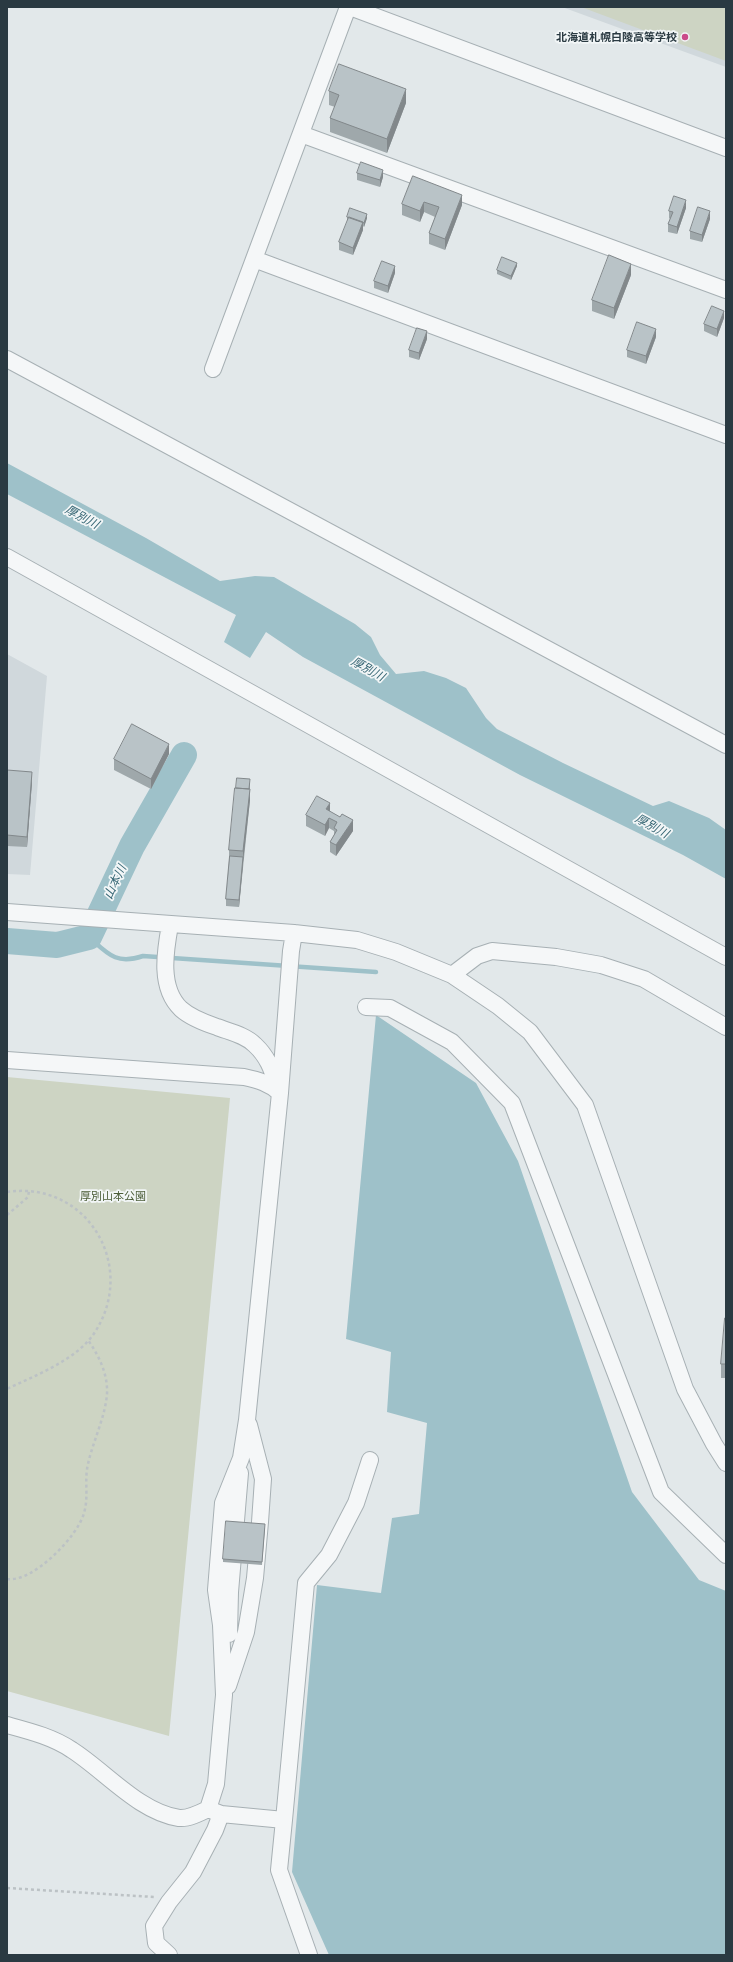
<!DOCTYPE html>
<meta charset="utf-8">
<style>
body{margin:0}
#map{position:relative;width:733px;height:1962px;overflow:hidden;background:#e2e8ea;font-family:Ubuntu,sans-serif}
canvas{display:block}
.frame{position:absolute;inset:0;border:8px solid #2a3a42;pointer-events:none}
</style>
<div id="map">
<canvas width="733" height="1962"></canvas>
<div class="frame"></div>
</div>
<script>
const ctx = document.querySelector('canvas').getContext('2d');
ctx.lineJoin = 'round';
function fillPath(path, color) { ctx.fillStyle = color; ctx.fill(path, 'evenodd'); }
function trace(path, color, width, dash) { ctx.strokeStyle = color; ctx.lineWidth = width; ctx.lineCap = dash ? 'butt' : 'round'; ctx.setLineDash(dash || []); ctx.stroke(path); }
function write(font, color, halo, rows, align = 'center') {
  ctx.font = font + ' Ubuntu,"Noto Sans JP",sans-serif'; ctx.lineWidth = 3.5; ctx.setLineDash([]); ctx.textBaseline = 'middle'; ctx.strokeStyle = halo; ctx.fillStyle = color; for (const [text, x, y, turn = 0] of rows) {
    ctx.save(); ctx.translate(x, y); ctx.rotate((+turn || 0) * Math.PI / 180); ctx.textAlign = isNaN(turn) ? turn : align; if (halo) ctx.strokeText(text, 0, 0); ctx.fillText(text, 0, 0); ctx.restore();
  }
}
const built = new Path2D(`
 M 562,7 L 726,7 L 726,67 Z
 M 7,654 L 47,676 L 30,875 L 7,874 Z`);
const green = new Path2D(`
 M 581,7 L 726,7 L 726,61 Z
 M 7,1077 L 230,1098 L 169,1736 L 7,1691 Z`);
const water = new Path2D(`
 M 7,463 L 146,538 L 220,581 L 255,576 L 274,577 L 355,624 L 371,637 L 380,655 L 396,674 L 424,671 L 446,678 L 466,688 L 486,718 L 497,729 L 563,763 L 653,806 L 669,801 L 709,818 L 726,830 L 726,879 L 683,855 L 520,775 L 303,657 L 266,632 L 250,658 L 224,642 L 236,615 L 7,494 Z
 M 376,1015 L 476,1083 L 518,1161 L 632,1492 L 699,1580 L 726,1591 L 726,1952 L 724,1955 L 329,1955 L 292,1872 L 317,1585 L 381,1593 L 392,1518 L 419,1514 L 427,1423 L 387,1412 L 391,1352 L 346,1339 Z`);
const stream = new Path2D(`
 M 89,937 C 108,954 116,965 143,956 L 376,972`);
const river = new Path2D(`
 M 7,941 L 57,945 L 89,937 L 132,846 L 184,755`);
const path = new Path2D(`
 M 7,1192 C 86,1180 138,1265 95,1332 C 77,1360 36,1375 7,1389
 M 7,1215 L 28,1197 L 29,1191
 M 7,1579 C 33,1583 78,1536 84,1513 C 89,1497 84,1480 88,1464 C 93,1441 105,1418 107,1394 C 108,1374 99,1356 88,1340
 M 7,1888 L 154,1897`);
const minor = new Path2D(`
 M 350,7 L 726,148
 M 301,134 L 726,290
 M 254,259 L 726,435
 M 7,359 L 726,745
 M 213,369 L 348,7
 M 7,557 L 726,957
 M 7,912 L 294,933 L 357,940 L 396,952 L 452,975 L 498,1006 L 530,1032 L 585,1105 L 685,1389 L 714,1444 L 726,1463
 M 170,925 C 165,952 159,988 181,1009 C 191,1018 205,1023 217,1027 C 230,1032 245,1035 255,1045 C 268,1057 272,1070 277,1085
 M 452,975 L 477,956 L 492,951 L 556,957 L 601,965 L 644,979 L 726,1027
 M 366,1007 L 390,1008 L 452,1042 L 512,1103 L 661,1492 L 726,1555
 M 7,1060 L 244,1077 C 258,1080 269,1083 280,1093
 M 229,1634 L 230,1592 L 240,1473
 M 228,1686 L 246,1632 L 255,1578 L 260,1522 L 263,1479 L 249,1425
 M 7,1725 C 29,1731 53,1737 72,1750 C 105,1771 139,1812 179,1818 C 188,1819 200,1813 208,1809 L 216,1784 L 224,1695 L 221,1625 L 216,1590 L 223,1503 L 241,1458 L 247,1420 L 280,1093 L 291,951 L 294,933
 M 208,1809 L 221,1814 L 284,1820 L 279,1870 L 309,1955
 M 284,1820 L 306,1583 L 329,1555 L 356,1503 L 370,1460
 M 169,1955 L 156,1943 L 154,1926 L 169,1902 L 193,1872 L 215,1830 L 221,1814`);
const wall = new Path2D(`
 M 329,91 L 406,103 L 387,153 L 330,132 L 330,118 L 335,107 L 329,105 Z
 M 357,173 L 383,177 L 380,187 L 357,180 Z
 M 413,176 L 462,205 L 445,250 L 429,244 L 429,233 L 435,217 L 424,212 L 420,222 L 402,215 L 402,204 Z
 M 686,208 L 677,234 L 668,232 L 668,224 L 670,219 L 669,218 L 669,211 Z
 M 347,217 L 367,218 L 364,227 L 363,226 L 363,230 L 353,255 L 339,250 L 339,242 L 348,221 L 347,220 Z
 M 710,219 L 702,242 L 690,239 L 690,231 Z
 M 517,266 L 511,280 L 497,274 L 497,270 Z
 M 395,273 L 388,293 L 374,288 L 374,281 Z
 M 631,275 L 614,319 L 592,311 L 592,300 Z
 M 724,318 L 717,337 L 704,331 L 704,324 Z
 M 656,337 L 646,364 L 627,357 L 627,350 Z
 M 427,339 L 419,360 L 409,357 L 409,350 Z
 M 169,754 L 151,789 L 114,770 L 114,759 Z
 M 7,770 L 32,782 L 27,847 L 7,846 Z
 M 250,783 L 250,800 L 239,907 L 226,906 L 226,899 L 229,861 L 229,850 L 236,788 Z
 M 330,812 L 353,831 L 336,856 L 330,852 L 330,842 L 334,835 L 334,831 L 329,828 L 325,836 L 306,826 L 306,815 Z
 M 726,1318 L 726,1378 L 721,1378 L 721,1364 Z
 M 265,1528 L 262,1565 L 223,1562 L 223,1559 Z`);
const shadedWall = new Path2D(`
 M 406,89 L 406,103 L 387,153 L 387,139 Z
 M 383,170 L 383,177 L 380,187 L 380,180 Z
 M 462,195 L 462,205 L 445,250 L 445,239 Z
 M 686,200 L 686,208 L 677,234 L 677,227 Z
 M 424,202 L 424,212 L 420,222 L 420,211 Z
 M 710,211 L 710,219 L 702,242 L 702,235 Z
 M 367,214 L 367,218 L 364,227 L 364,223 Z
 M 363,222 L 363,230 L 353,255 L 353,248 Z
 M 517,263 L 517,266 L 511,280 L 511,276 Z
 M 631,264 L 631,275 L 614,319 L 614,308 Z
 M 395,266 L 395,273 L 388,293 L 388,286 Z
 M 724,311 L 724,318 L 717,337 L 717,329 Z
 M 656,329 L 656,337 L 646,364 L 646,356 Z
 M 427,331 L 427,339 L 419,360 L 419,353 Z
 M 169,744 L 169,754 L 151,789 L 151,779 Z
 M 32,772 L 32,782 L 27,847 L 27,837 Z
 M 250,789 L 250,800 L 243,862 L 243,851 Z
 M 330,803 L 330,813 L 326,809 Z
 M 329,818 L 329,828 L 325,836 L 325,825 Z
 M 353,820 L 353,831 L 336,856 L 336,845 Z
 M 243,857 L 243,864 L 239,907 L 239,900 Z`);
const building = new Path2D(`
 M 339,64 L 406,89 L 387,139 L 330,118 L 339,95 L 329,91 Z
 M 361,162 L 383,170 L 380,180 L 357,173 Z
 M 413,176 L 462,195 L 445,239 L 429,233 L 439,207 L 424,202 L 420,211 L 402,204 Z
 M 674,196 L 686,200 L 677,227 L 668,224 L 673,212 L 669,211 Z
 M 698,207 L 710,211 L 702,235 L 690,231 Z
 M 350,208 L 367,214 L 364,223 L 347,217 Z
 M 349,217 L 363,222 L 353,248 L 339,242 Z
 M 609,255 L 631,264 L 614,308 L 592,300 Z
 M 502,257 L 517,263 L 511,276 L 497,270 Z
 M 382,261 L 395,266 L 388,286 L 374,281 Z
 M 712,306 L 724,311 L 717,329 L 704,324 Z
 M 637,322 L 656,329 L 646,356 L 627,350 Z
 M 417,328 L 427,331 L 419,353 L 409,350 Z
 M 132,724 L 169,744 L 151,779 L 114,759 Z
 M 7,770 L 32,772 L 27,837 L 7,835 Z
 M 237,778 L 250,779 L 249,789 L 236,788 Z
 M 235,788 L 250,789 L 243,851 L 229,850 Z
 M 317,796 L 330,803 L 326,809 L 340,817 L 342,814 L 353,820 L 336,845 L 330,842 L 337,830 L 334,828 L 337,822 L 329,818 L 325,825 L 306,815 Z
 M 230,856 L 243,857 L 239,900 L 226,899 Z
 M 725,1318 L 726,1318 L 726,1364 L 721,1364 Z
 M 226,1521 L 265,1524 L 262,1562 L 223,1559 Z`);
const markers = [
 [685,37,4,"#cb4b89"]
];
const poiNames = [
 ["北海道札幌白陵高等学校",677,37]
];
const parkNames = [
 ["厚別山本公園",113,1196]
];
const waterNames = [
 ["厚別川",82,517,28],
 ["厚別川",368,669,29],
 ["厚別川",652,826,29],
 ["山本川",115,882,-65]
];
fillPath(built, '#d0d8dc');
fillPath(green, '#cdd4c3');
fillPath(water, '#9ec1c9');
trace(stream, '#9ec1c9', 4.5);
trace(river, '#9ec1c9', 26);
trace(minor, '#a7b0b4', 18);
trace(path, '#bcc2c5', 2.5, [3, 3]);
trace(minor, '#f5f7f8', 16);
fillPath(wall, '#9fa8ab');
fillPath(shadedWall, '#82888b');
fillPath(building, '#b9c3c7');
trace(building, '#82888b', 1);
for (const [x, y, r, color] of markers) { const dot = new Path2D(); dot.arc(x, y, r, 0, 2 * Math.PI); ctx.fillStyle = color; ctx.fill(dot); trace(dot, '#f2f6f7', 1.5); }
write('bold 11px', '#2a3a42', '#f2f6f7', poiNames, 'right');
write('11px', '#4b5d38', '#f2f6f7', parkNames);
write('italic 12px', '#366674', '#f2f6f7', waterNames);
</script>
